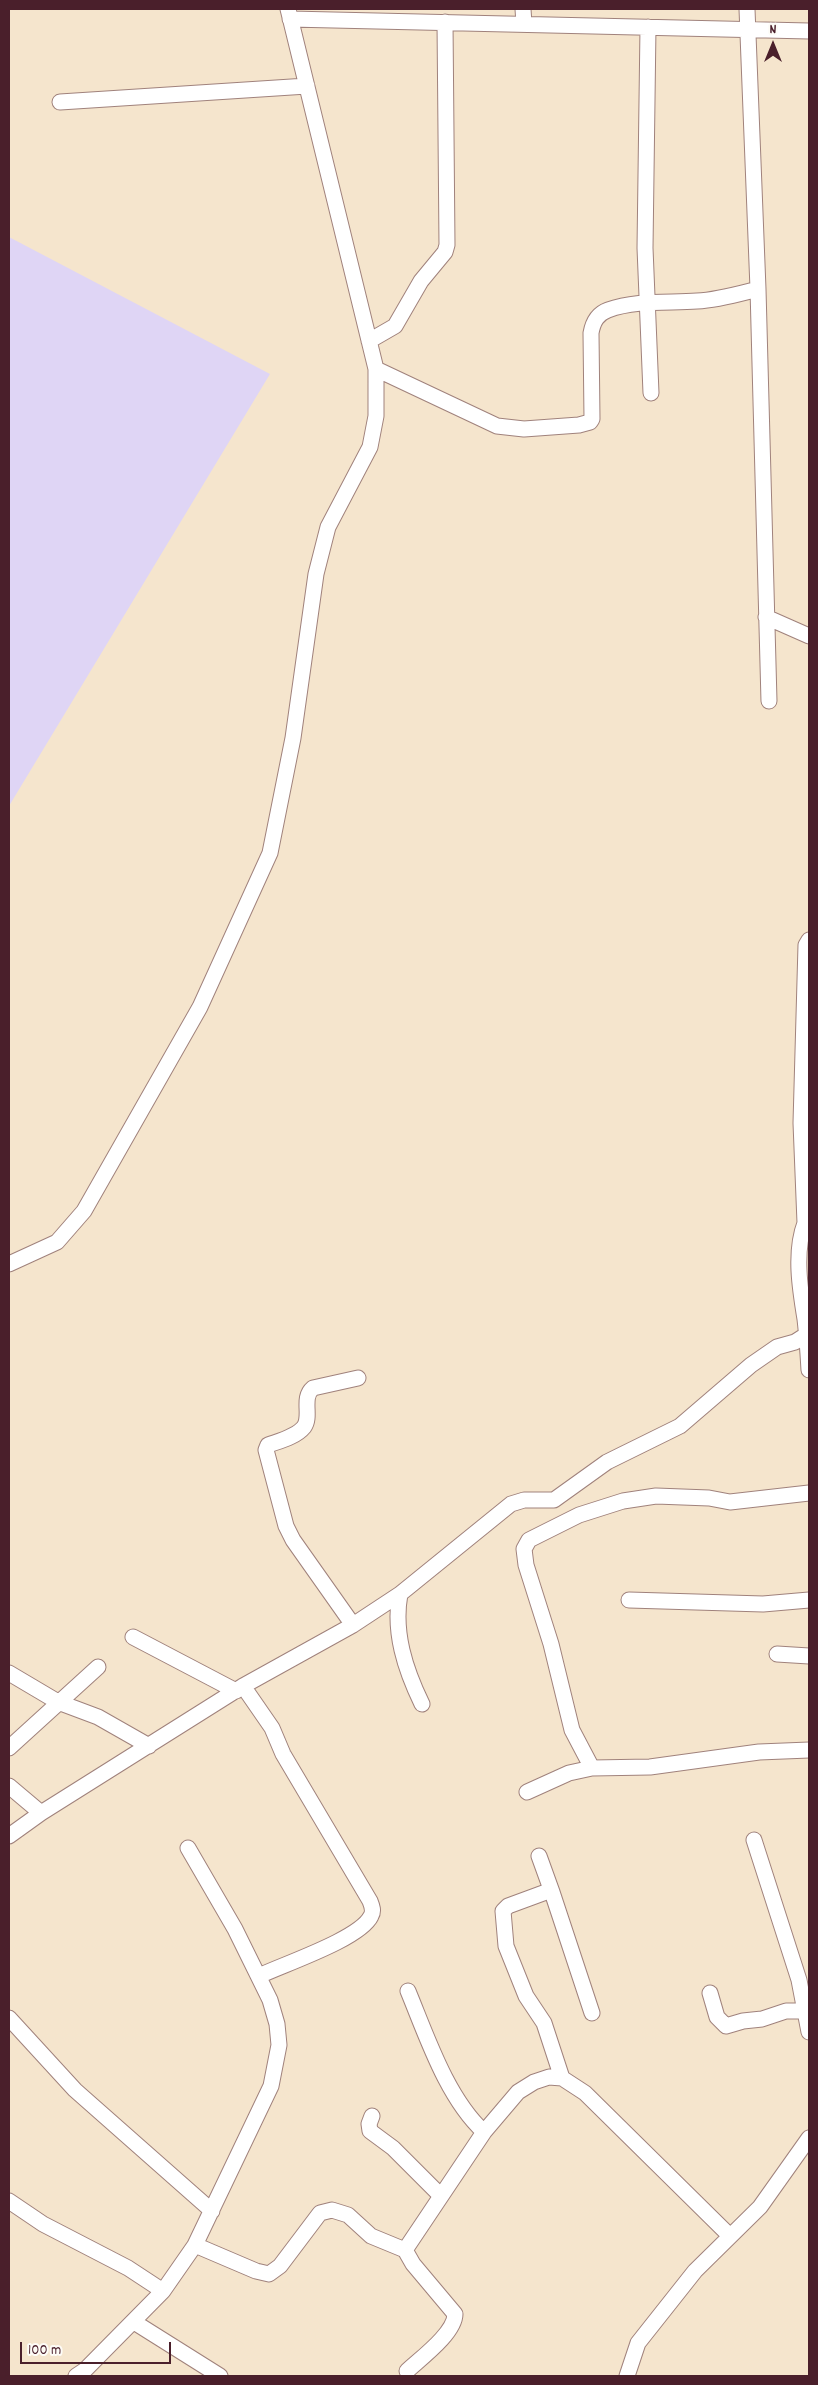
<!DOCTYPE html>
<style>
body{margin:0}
#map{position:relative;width:818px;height:2385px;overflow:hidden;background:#f5e5cd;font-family:Dekko,sans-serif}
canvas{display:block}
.frame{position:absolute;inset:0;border:10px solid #4a1f2b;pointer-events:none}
.north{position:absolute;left:748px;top:20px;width:50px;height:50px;-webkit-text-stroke:4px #fdfcf7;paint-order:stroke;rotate:0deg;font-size:14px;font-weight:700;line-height:20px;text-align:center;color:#4a1f2b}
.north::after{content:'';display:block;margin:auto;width:18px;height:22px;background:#4a1f2b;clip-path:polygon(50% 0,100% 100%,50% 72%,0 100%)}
.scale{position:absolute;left:20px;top:2342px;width:151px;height:22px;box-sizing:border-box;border:2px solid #4a1f2b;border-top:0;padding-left:6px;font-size:15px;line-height:18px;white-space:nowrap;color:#4a1f2b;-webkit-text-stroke:4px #fdfcf7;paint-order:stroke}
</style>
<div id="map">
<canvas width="818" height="2385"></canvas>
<div class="frame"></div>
<div class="north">N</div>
<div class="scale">100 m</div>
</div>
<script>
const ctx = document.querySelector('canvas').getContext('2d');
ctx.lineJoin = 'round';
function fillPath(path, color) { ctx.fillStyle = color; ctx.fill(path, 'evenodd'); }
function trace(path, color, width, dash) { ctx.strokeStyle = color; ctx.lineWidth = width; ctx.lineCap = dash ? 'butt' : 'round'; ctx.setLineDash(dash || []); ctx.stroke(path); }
const built = new Path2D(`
 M 9,237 L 270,374 L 9,806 Z`);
const minor = new Path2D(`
 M 523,9 L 524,24
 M 747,9 L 758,289 L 769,701
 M 290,19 L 809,31
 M 648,27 L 645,248 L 651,393
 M 60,102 L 307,86
 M 369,341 L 395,326 L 421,281 L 445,252 L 447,245 L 445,22
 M 376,369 L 497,426 L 524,429 L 579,425 L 590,422 L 592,419 L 591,333 C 593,322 597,314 608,310 C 635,300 668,303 697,301 C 718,300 738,294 758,289
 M 766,617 L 809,636
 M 809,940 L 806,945 L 801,1123 L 805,1223 C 794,1252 800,1289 805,1319 C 807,1336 808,1353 809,1370
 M 9,1264 L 57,1242 L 84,1211 L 200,1007 L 270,853 L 293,738 L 316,574 L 328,527 L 370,447 L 376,416 L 376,369 L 288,9
 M 400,1594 C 393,1632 405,1669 422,1704
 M 629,1600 L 763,1604 L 809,1600
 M 353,1625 L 293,1540 L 286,1526 L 266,1450 L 268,1445 C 279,1441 296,1437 304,1427 C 312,1416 301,1398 313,1388 L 358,1378
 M 133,1637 L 236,1691
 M 777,1654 L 809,1656
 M 9,1673 L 58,1702 L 98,1717 L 149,1746
 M 243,1686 L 272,1728 L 283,1754 L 370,1901 C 372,1906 374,1911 371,1916 C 360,1939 284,1964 259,1976
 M 9,1748 L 98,1667
 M 592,1768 L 572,1730 L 551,1644 L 526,1565 L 524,1549 L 529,1540 L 579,1515 L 623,1501 L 656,1496 L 709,1498 L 730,1502 L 809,1493
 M 9,1786 L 41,1813
 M 527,1792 L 569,1773 L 592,1768 L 650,1767 L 759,1752 L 809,1750
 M 9,1836 L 41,1813 L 243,1686 L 353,1625 L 400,1594 L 511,1504 L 524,1500 L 554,1500 L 607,1462 L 680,1426 L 751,1365 L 777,1347 L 795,1342 L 809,1333
 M 754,1840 L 799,1980 L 809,2032
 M 539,1856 L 552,1892
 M 408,1991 C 427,2037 447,2098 484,2132
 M 710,1993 L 717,2017 L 726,2026 L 743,2021 L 762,2019 L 786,2011 L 805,2011
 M 9,2018 L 75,2090 L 212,2211
 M 562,2078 L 544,2023 L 526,1996 L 506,1946 L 503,1911 L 508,1906 L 546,1892 L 552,1892 L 592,2013
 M 372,2116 L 369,2124 L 370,2131 L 393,2148 L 441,2196
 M 9,2201 L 43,2224 L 128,2268 L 163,2291
 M 195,2245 L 256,2271 L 269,2274 L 280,2266 L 320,2213 L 332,2210 L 348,2215 L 371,2236 L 405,2250 L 413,2264 L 455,2314 C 455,2333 421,2358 407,2371
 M 405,2250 L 484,2132 L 518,2092 L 534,2082 L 549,2077 L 562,2078 L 585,2093 L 730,2236
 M 134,2322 L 220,2376
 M 76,2376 L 85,2370 L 163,2291 L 195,2245 L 271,2086 L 279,2045 L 277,2024 L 270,2000 L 235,1929 L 188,1848
 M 627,2376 L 638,2343 L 695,2271 L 760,2207 L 809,2138`);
fillPath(built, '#dfd5f5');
trace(minor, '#a0827c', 17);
trace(minor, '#fff', 15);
</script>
